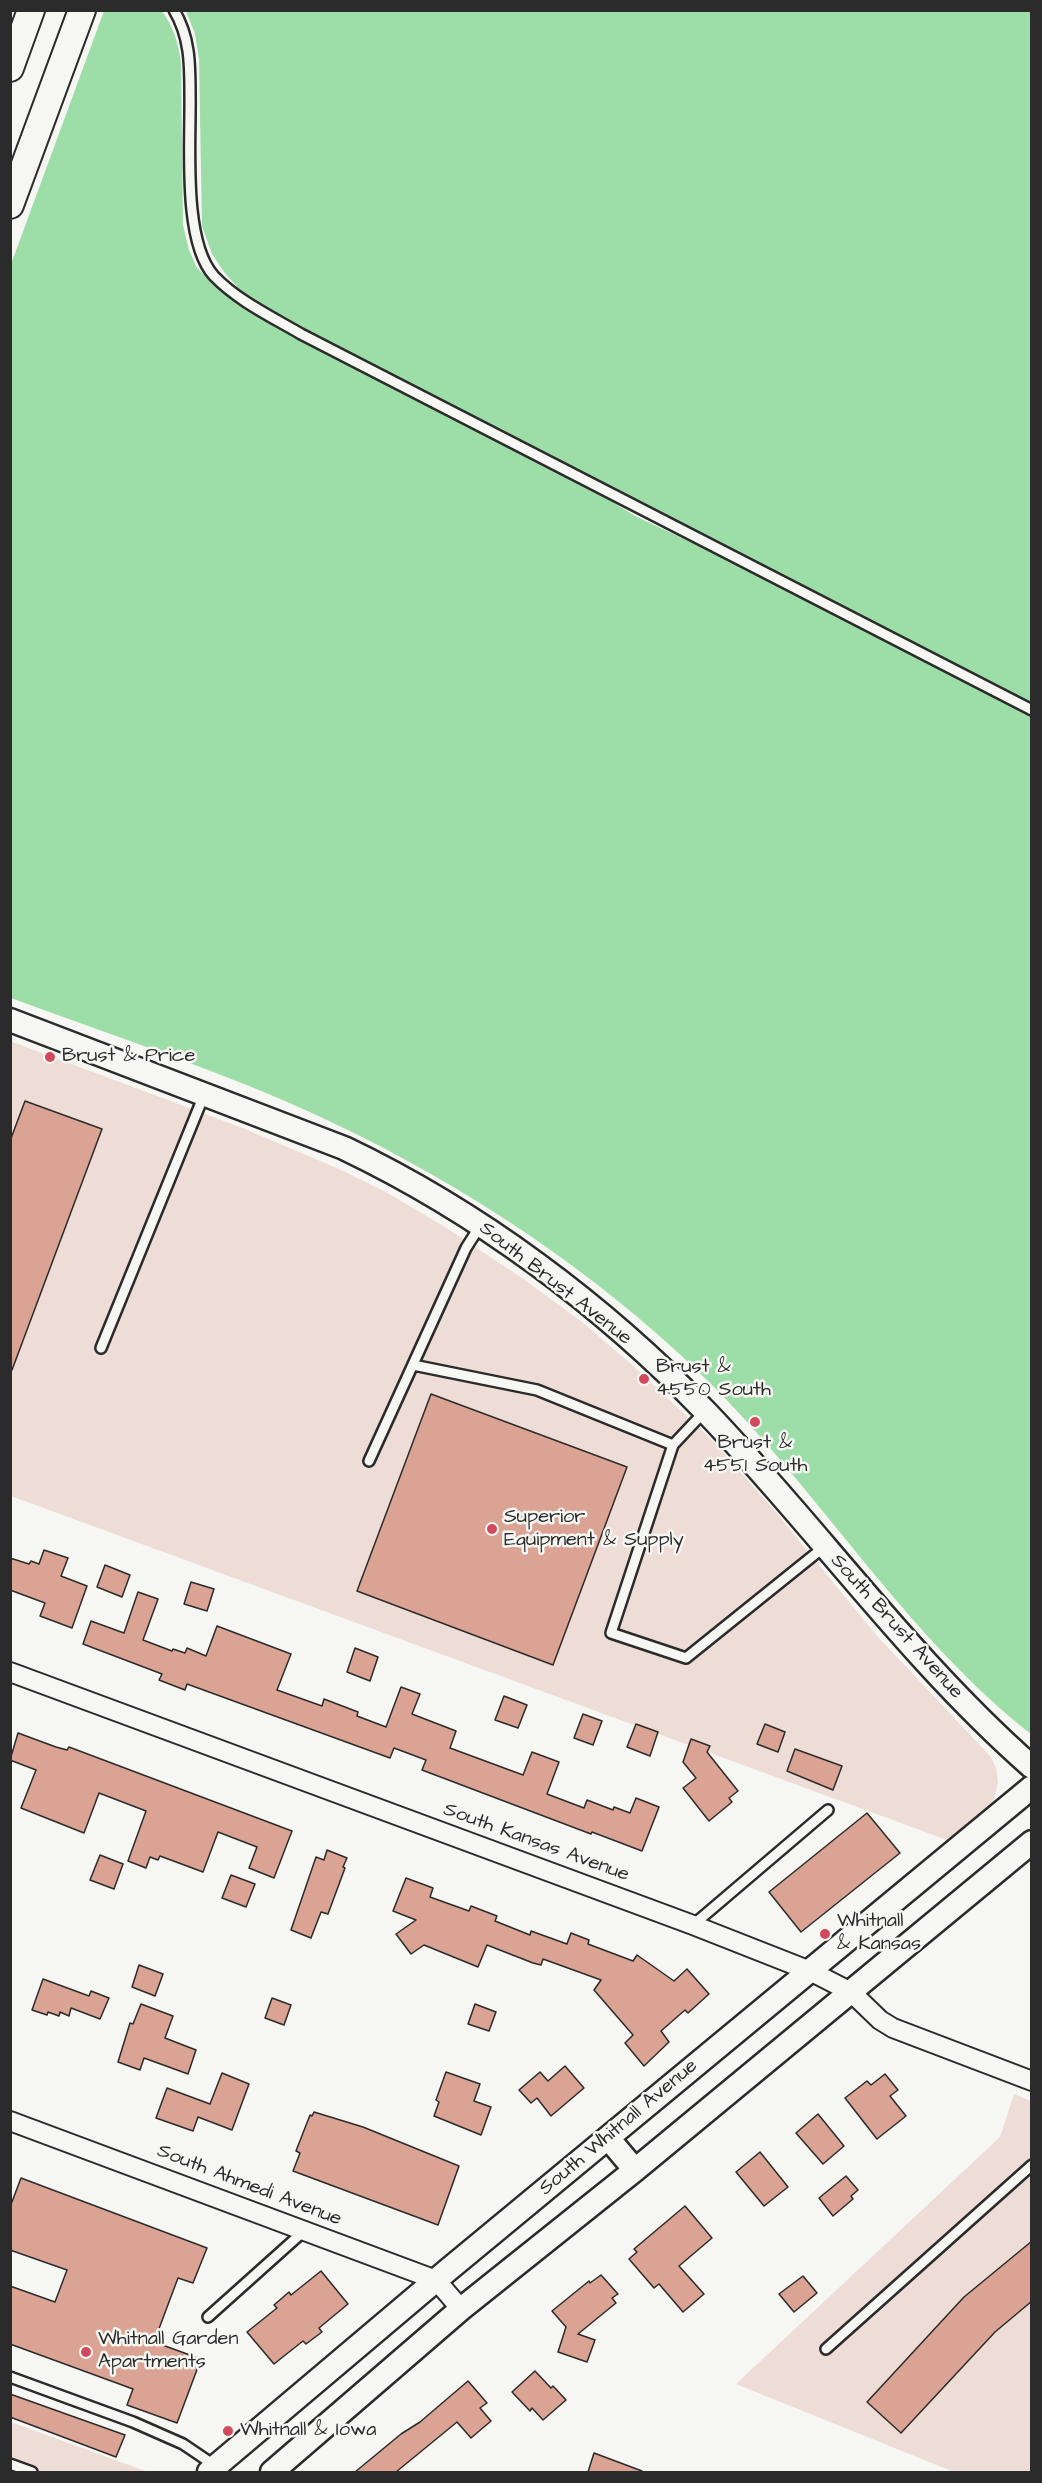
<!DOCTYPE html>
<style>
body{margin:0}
#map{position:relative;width:1042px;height:2483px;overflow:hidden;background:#f6f6f2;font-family:"Architects Daughter",sans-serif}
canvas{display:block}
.frame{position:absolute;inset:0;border:12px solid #2b2b2b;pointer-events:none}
</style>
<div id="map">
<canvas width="1042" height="2483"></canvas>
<div class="frame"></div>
</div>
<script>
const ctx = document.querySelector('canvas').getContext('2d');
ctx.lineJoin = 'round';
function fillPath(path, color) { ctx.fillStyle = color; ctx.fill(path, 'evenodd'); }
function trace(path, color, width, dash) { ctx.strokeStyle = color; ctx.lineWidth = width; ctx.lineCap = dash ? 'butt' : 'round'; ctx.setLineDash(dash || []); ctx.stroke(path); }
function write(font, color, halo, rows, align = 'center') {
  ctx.font = font + ' "Architects Daughter",sans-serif'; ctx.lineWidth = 5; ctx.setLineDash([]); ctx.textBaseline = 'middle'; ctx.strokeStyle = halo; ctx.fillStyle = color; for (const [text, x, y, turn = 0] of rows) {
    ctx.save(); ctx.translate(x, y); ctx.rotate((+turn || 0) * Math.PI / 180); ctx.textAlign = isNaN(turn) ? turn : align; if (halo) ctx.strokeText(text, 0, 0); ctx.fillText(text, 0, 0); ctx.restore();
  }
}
const built = new Path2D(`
 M 10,1041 L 245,1129 L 339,1169 L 386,1192 L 445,1227 L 522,1278 L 582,1322 L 630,1363 L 711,1439 L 775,1511 L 877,1636 L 991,1757 L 996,1768 L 998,1783 L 993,1802 L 947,1840 L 11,1496 Z
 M 1014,2094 L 1031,2101 L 1031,2472 L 954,2472 L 736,2384 L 1000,2137 Z
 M 11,2422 L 148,2472 L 11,2472 Z`);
const green = new Path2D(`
 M 104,11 L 162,11 C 174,28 178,42 181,63 L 183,225 L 189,250 L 197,268 L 219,289 L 274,326 L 608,499 L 635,516 L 714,553 L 1031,715 L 1031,1734 C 910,1639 826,1502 719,1392 C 615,1287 490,1201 358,1135 C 247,1079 127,1041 11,998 L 10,267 Z
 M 186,11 L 1031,11 L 1031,705 L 332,346 L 266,309 L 240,290 L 224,272 L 212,254 L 202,226 L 199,59 L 195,34 Z`);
const building = new Path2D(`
 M 25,1101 L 102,1129 L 12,1370 L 10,1370 L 10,1141 Z
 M 431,1394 L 627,1467 L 553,1665 L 357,1591 Z
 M 44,1550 L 68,1558 L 61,1576 L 87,1586 L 72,1628 L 40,1616 L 45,1603 L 10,1590 L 10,1558 L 29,1564 L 31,1561 L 39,1564 Z
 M 105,1565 L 130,1575 L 122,1597 L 97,1587 Z
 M 191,1582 L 214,1589 L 207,1611 L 184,1604 Z
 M 138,1592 L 158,1599 L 143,1640 L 172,1651 L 173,1649 L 185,1653 L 187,1648 L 206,1656 L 217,1626 L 291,1654 L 277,1690 L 322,1706 L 324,1699 L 358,1712 L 357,1716 L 386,1727 L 401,1687 L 420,1694 L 412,1714 L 456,1731 L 450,1748 L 523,1775 L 532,1752 L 559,1762 L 547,1794 L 584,1808 L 587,1800 L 613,1810 L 614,1807 L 630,1813 L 636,1798 L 659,1807 L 642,1851 L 592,1832 L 591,1834 L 422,1770 L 426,1760 L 394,1748 L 390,1758 L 187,1684 L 185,1690 L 159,1680 L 162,1674 L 83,1644 L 91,1621 L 124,1633 Z
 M 355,1648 L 378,1657 L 370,1681 L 347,1672 Z
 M 504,1696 L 527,1705 L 518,1728 L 495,1720 Z
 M 583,1714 L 602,1721 L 593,1745 L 574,1738 Z
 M 636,1724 L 658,1732 L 650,1756 L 627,1747 Z
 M 765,1724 L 785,1732 L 778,1752 L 757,1744 Z
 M 18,1733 L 56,1747 L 67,1750 L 69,1747 L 292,1831 L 274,1878 L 249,1868 L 257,1847 L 218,1832 L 203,1872 L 160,1856 L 158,1860 L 150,1857 L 146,1868 L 128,1861 L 146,1811 L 99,1793 L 84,1833 L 21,1808 L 36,1770 L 10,1760 Z
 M 691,1739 L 710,1746 L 707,1752 L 738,1791 L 729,1798 L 732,1802 L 709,1821 L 683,1788 L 696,1778 L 683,1762 Z
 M 795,1749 L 842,1766 L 833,1790 L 787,1771 Z
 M 867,1813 L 900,1853 L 801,1932 L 769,1892 Z
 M 327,1850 L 347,1858 L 343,1867 L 345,1868 L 328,1914 L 321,1912 L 311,1938 L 291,1930 L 316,1857 L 324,1860 Z
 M 100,1855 L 123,1864 L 114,1889 L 90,1880 Z
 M 231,1875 L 255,1884 L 246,1907 L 222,1898 Z
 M 406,1878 L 433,1888 L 430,1897 L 469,1911 L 471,1906 L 497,1916 L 495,1921 L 530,1935 L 531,1931 L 567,1944 L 571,1933 L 589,1940 L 588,1944 L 633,1961 L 637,1955 L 674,1981 L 687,1969 L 709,1994 L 688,2013 L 685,2010 L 661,2031 L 669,2042 L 644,2066 L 625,2043 L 633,2035 L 594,1990 L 601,1980 L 543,1959 L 541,1965 L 533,1963 L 487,1945 L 478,1967 L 424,1945 L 411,1954 L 396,1934 L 416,1920 L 393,1911 Z
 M 139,1965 L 163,1974 L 155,1996 L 132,1987 Z
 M 43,1979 L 89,1996 L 91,1991 L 109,1998 L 100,2019 L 71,2008 L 69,2016 L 60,2012 L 59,2016 L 48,2012 L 47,2015 L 32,2010 Z
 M 272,1998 L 291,2005 L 284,2025 L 265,2018 Z
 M 141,2004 L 173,2016 L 165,2038 L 196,2050 L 188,2074 L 144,2058 L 140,2070 L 118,2062 L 130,2023 L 133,2024 Z
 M 475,2004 L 496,2012 L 489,2031 L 468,2024 Z
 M 565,2066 L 584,2088 L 551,2116 L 537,2098 L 531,2103 L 519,2090 L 540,2072 L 548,2081 Z
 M 446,2072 L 480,2084 L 474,2101 L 491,2107 L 481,2135 L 434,2116 L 439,2102 L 436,2100 Z
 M 222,2073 L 249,2084 L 232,2130 L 198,2117 L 193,2131 L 156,2118 L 167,2088 L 210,2104 Z
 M 885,2074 L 898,2090 L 890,2096 L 906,2116 L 877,2139 L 845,2098 L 867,2081 L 871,2085 Z
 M 314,2112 L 363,2127 L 459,2166 L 438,2225 L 293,2171 L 300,2153 L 296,2151 L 310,2115 L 312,2116 Z
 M 818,2114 L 844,2146 L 823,2164 L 796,2133 Z
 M 760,2152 L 788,2187 L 764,2206 L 736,2172 Z
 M 846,2176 L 858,2190 L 851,2196 L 853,2199 L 833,2216 L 819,2198 Z
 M 21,2178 L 207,2248 L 193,2283 L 178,2278 L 154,2342 L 201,2359 L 177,2423 L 127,2405 L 133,2389 L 10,2344 L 10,2286 L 55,2302 L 67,2270 L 10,2250 L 10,2207 Z
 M 685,2206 L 712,2238 L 679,2266 L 704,2294 L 683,2312 L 659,2284 L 654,2288 L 629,2259 L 637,2252 L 634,2249 Z
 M 1032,2241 L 1032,2301 L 995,2332 L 901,2433 L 867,2402 L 964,2297 Z
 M 321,2271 L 348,2304 L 319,2328 L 322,2332 L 306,2344 L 303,2341 L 274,2364 L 247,2332 L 277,2308 L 274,2305 L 289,2292 L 291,2295 Z
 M 601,2275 L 618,2294 L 612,2298 L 616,2303 L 578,2334 L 595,2340 L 587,2362 L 558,2352 L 566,2327 L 552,2311 L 589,2281 L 590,2283 Z
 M 803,2276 L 817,2293 L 794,2312 L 779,2294 Z
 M 535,2371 L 551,2388 L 553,2386 L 566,2400 L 543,2420 L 532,2408 L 530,2411 L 512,2392 Z
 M 468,2381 L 487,2403 L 480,2408 L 491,2421 L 471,2438 L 457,2422 L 396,2472 L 355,2472 L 401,2434 L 420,2422 Z
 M 10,2394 L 125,2435 L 116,2457 L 10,2417 Z
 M 594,2453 L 642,2471 L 642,2472 L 588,2472 Z`);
const service = new Path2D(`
 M 174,10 C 190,37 190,64 190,94 C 191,141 182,241 214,276 C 238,301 272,317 301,334 L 1032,710
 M 101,1348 L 204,1095
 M 413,1365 L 537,1390 L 673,1445
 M 705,1411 L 673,1445 L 611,1633 L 686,1658 L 824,1547
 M 369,1461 L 466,1248 L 480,1226
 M 693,1925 L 828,1810
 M 208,2317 L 304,2231
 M 826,2349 L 1032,2165
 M 10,2377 L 133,2422 L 183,2444 L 214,2465
 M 10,2464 L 32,2472`);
const minor = new Path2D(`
 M 10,1672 L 693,1925 L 810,1971 L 851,1992 L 880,2020 L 893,2028 L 1032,2081
 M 10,2121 L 436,2280 L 461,2309`);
const tertiary = new Path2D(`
 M 10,1020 L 344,1148 C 478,1212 603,1305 706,1412 C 817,1528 911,1661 1032,1767
 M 608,2138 L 635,2170
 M 209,2472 L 448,2270 L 1032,1787
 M 272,2472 L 461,2309 L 635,2170 L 1032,1842`);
const secondary = new Path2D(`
 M 10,68 L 31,10
 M 10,205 L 82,10`);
const markers = [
 [50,1057,6,"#d1495b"],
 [644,1379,6,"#d1495b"],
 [755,1422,6,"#d1495b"],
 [492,1529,6,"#d1495b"],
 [825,1934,6,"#d1495b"],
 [86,2352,6,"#d1495b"],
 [228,2431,6,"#d1495b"]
];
const poiNames = [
 ["Brust & Price",62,1057],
 ["Brust &",656,1368],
 ["4550 South",656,1391],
 ["Brust &",755,1444,"center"],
 ["4551 South",755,1467,"center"],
 ["Superior",504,1518],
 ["Equipment & Supply",504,1541],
 ["Whitnall",837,1922],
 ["& Kansas",837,1945],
 ["Whitnall Garden",98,2340],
 ["Apartments",98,2363],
 ["Whitnall & Iowa",240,2431]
];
const streetNames = [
 ["South Brust Avenue",555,1284,38],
 ["South Brust Avenue",896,1627,48],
 ["South Kansas Avenue",536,1843,20],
 ["South Whitnall Avenue",619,2128,-40],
 ["South Ahmedi Avenue",249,2186,21]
];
fillPath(built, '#eeddd6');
fillPath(green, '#9ddea8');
fillPath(building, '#daa393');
trace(building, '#2b2b2b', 1.5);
trace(service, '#2b2b2b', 14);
trace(minor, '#2b2b2b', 22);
trace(tertiary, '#2b2b2b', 27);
trace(secondary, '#2b2b2b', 30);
trace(service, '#f6f6f2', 9);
trace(minor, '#f6f6f2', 18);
trace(tertiary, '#f6f6f2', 22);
trace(secondary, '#f6f6f2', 26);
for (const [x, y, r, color] of markers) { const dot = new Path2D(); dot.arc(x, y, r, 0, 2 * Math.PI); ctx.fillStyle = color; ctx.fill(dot); trace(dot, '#f6f6f2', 2); }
write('20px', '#2b2b2b', '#f6f6f2', poiNames, 'left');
write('20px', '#2b2b2b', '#f6f6f2', streetNames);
</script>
